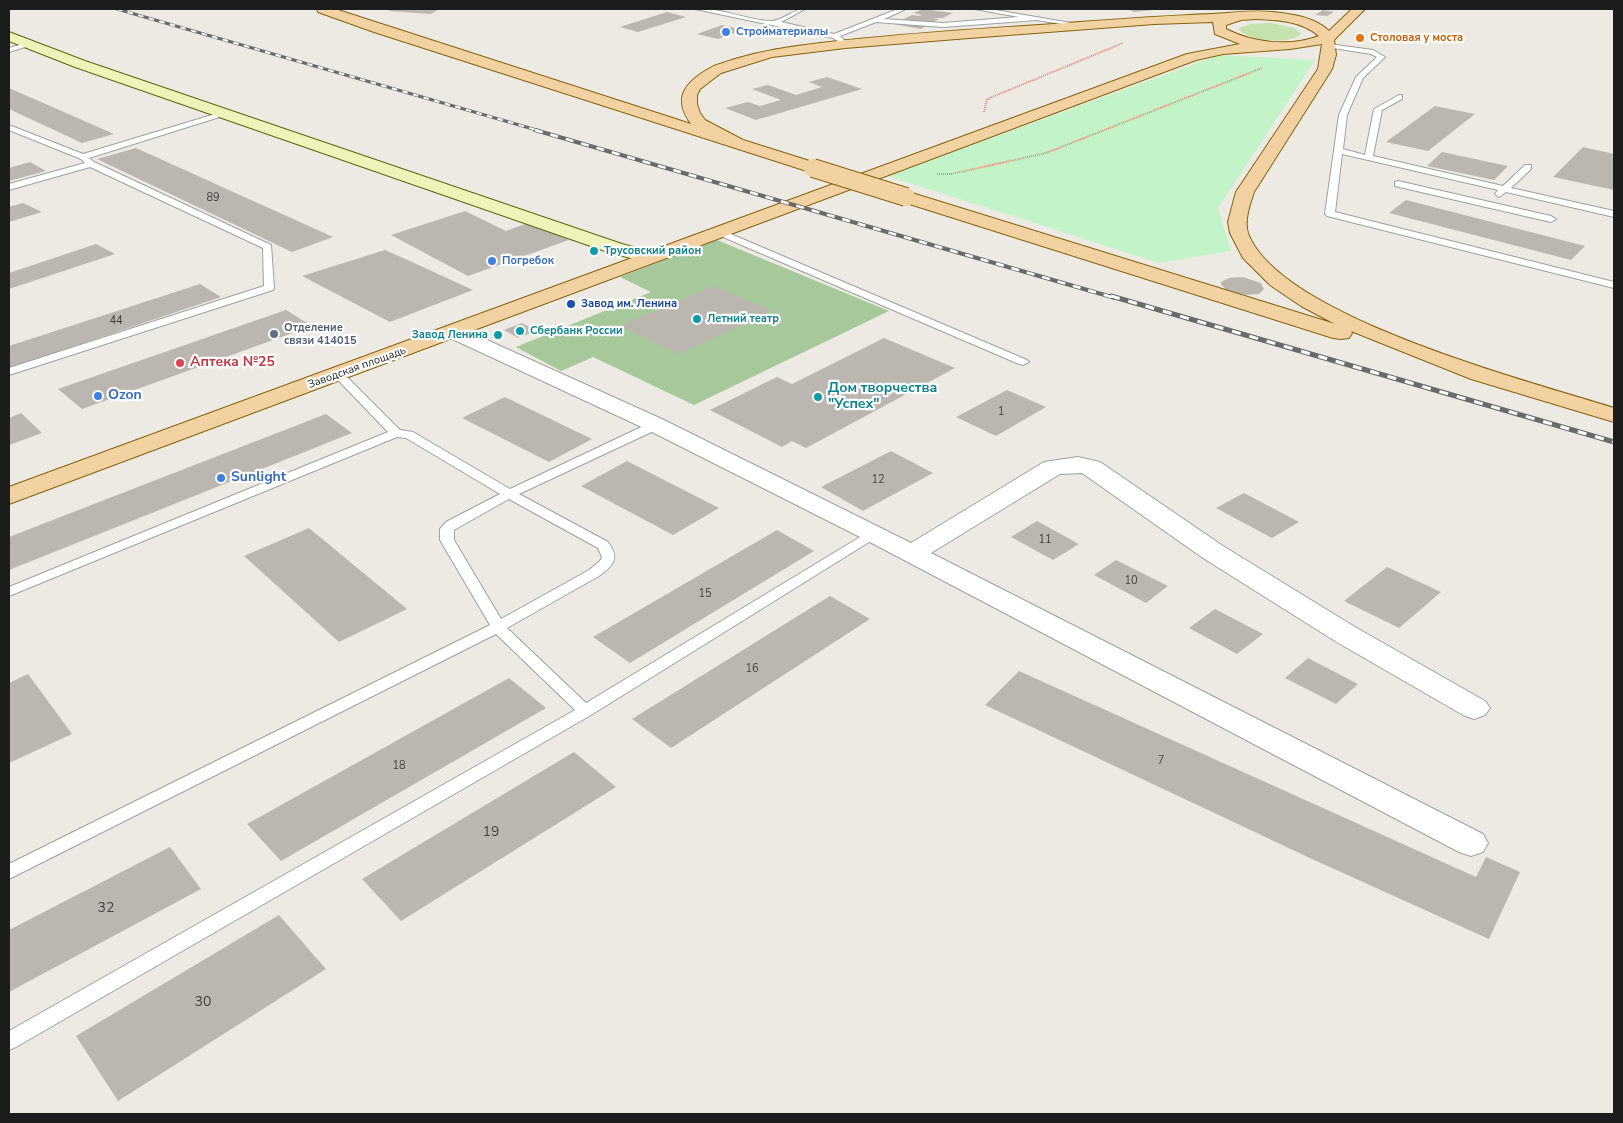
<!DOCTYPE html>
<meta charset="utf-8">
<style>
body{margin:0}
#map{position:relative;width:1623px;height:1123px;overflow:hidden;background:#eceae3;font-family:"Nunito Sans",sans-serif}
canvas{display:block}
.frame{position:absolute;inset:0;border:10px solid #1c1c1c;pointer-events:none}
</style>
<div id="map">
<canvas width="1623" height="1123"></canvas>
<div class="frame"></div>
</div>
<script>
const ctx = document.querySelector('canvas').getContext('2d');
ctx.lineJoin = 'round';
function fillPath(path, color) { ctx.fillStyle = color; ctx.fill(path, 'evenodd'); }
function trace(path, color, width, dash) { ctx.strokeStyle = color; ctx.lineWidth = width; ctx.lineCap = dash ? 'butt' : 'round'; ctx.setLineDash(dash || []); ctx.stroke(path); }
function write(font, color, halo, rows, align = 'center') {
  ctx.font = font + ' "Nunito Sans",sans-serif'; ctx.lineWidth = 4.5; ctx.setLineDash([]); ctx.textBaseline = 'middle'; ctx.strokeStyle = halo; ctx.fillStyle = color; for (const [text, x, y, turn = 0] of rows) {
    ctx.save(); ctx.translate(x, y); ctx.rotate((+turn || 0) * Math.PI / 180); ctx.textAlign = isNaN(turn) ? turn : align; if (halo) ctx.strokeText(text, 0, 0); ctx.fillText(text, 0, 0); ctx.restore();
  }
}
const grass = new Path2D(`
 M 1270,23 L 1295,28 L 1301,34 C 1290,45 1250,41 1239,30 L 1239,28 L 1251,24 Z`);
const forest = new Path2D(`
 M 717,240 L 889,311 L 694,405 L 593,357 L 561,371 L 516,347 L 651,292 L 620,277 Z`);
const park = new Path2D(`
 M 1219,55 L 1315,60 L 1218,208 L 1231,251 L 1159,263 L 888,176 Z`);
const building = new Path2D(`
 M 393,9 L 439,9 L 431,14 L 388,11 Z
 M 923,9 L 953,13 L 943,18 L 932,18 L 939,19 L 921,29 L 893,24 L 912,15 L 919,16 L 922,15 L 914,13 Z
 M 1128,9 L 1154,9 L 1154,10 L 1134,12 Z
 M 1323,10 L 1334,12 L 1327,16 L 1315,15 Z
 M 667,12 L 686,17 L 638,32 L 620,27 Z
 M 722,25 L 743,30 L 718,39 L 697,34 Z
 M 827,77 L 862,89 L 756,120 L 725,108 L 748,102 L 760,106 L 781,100 L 752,89 L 768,85 L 796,95 L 822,87 L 809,82 Z
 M 9,88 L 114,134 L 82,143 L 9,109 Z
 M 1435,106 L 1475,114 L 1428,151 L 1386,142 Z
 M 1583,147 L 1614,154 L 1614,190 L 1553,177 Z
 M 136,148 L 333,237 L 292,252 L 97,159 Z
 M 1442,152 L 1508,166 L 1494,180 L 1427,166 Z
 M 30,162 L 46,171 L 9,181 L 9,168 Z
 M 1406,200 L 1585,246 L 1571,260 L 1389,213 Z
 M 23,203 L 42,212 L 9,222 L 9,207 Z
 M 465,211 L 506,231 L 531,222 L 569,240 L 468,276 L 391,235 Z
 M 96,244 L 115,254 L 9,289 L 9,273 Z
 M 385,250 L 412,262 L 473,290 L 390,322 L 302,276 Z
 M 1243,277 L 1261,283 L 1264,289 L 1259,294 L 1246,295 L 1226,290 L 1221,284 L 1221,282 L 1229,278 Z
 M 200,284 L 221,297 L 9,368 L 9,346 Z
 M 714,286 L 772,311 L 679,354 L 620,326 Z
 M 286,310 L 312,326 L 82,409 L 58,389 Z
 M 522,323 L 536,331 L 518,338 L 504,330 Z
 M 884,338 L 955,368 L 806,448 L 792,441 L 782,447 L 710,410 L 777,377 L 792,384 Z
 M 1007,390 L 1046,407 L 996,436 L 956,417 Z
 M 505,397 L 592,439 L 549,462 L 462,418 Z
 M 21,413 L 42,433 L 9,445 L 9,418 Z
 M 326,414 L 352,433 L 9,570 L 9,537 Z
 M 891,451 L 933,473 L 863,511 L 821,487 Z
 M 627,461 L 719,508 L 673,535 L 581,486 Z
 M 1244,493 L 1299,522 L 1272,538 L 1216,508 Z
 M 1037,521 L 1079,544 L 1053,560 L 1011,537 Z
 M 309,528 L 407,609 L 339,642 L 244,556 Z
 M 777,530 L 814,551 L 630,663 L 593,637 Z
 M 1116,560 L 1168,586 L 1146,603 L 1094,575 Z
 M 1387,567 L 1441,592 L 1399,628 L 1344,601 Z
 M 830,596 L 870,619 L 671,748 L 632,719 Z
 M 1215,609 L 1263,634 L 1237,654 L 1189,628 Z
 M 1308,658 L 1358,684 L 1336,704 L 1285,678 Z
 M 1019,671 L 1476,877 L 1486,857 L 1520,872 L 1489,939 L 1312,859 L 985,705 Z
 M 28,674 L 72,734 L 9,763 L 9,683 Z
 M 509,678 L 546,708 L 281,861 L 247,824 Z
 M 574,752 L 616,787 L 401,921 L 362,879 Z
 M 170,847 L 201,889 L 9,992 L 9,930 Z
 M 279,915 L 326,969 L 118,1101 L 76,1036 Z`);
const path = new Path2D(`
 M 984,112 L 987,99 L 1123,43
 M 937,174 L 951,174 L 1046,153 L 1262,68`);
const lane = new Path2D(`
 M 695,9 C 721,7 748,21 772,21 C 784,20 793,9 805,9 L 781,22 L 834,34 L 898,9 L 906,9 L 884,19 L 943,23 L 1019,17 L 975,9 L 989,9 L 1083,25 L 1080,27 L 1037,20 L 943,27 L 876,22 L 840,36 L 848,44 L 845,46 L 833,38 Z
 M 30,42 L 33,44 L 32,45 L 9,52 L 9,48 Z
 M 1329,44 L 1373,50 L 1385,57 L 1363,78 L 1347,115 L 1343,149 L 1365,155 L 1374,109 L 1399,95 L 1402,95 L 1402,99 L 1382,110 L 1373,156 L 1503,186 L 1525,165 L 1531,165 L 1531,169 L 1511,188 L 1614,211 L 1614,217 L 1506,192 L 1499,197 L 1495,194 L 1498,190 L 1342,154 L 1335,212 L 1614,282 L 1614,288 L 1327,216 L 1325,214 L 1339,115 L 1356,77 L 1377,57 L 1371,54 L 1327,47 L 1327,45 Z
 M 222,112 L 229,114 L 89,158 L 94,162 L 271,245 L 274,288 L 273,290 L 9,375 L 9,368 L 264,286 L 263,248 L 90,167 L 9,190 L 9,184 L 85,163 L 81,159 L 9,130 L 9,125 L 83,154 Z
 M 1398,181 L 1551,216 L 1556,219 L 1551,222 L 1395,186 L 1395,182 Z
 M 719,229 L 1027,360 L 1029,362 L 1023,365 L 1019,364 L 716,234 L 714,232 Z
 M 339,372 L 343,373 L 400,430 L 413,432 L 510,489 L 652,422 L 660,422 L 662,425 L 660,428 L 519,494 L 608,542 C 620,558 614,565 599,576 L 507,628 L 586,703 L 870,531 L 880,531 L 882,534 L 591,715 L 16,1047 L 9,1050 L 9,1031 L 575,710 L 496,634 L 9,879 L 9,864 L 490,625 L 440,540 L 440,529 L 446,522 L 500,494 L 406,438 L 397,437 L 9,596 L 9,587 L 388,432 L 335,377 L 333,375 ZM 509,499 L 598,548 L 602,557 L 600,561 L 589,570 L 501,619 L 454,540 L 454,530 Z`);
const street = new Path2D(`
 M 456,326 L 664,420 L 911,543 L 1044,462 L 1078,457 L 1100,462 L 1223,546 L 1355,627 L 1485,701 L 1490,708 L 1485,715 L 1474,719 L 1463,715 L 1335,641 L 1203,558 L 1082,473 L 1060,474 L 931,553 L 1483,834 L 1488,843 L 1483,852 L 1471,856 L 1459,852 L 866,540 L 648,430 L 448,337 L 445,332 L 448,327 Z`);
const secondary = new Path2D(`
 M 9,32 L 85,61 L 622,244 L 656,253 L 659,257 L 656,261 L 649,263 L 608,252 L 75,67 L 9,41 Z`);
const primary = new Path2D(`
 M 317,9 L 335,9 L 691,124 C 672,98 685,82 710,68 C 717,64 727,62 735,59 C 765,50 789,47 820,43 C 897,34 976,29 1054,24 C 1106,20 1159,16 1212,14 C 1232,13 1252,10 1272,12 C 1291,14 1315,17 1329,31 L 1352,9 L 1365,9 L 1334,40 L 1336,55 L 1332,69 L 1254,192 C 1250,204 1244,220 1248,233 C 1279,317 1532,382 1614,408 L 1614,422 L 1471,379 L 1351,331 L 1352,333 L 1349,338 L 1341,339 L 1333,338 L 900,201 L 897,197 L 900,193 L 906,192 L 912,193 L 1335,324 L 1301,306 L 1270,285 L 1243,258 L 1230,233 L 1228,222 L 1236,192 L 1318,69 L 1322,44 L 1290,49 L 1223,54 L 1196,60 L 9,504 L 9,487 L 1187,54 L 1240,44 L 1215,34 L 1213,22 L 1154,24 L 969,38 L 845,48 L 772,57 L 721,73 L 700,89 L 697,95 L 697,104 L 700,113 L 705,120 L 743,140 L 819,164 L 822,168 L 819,172 L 813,173 L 374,32 L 318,12 ZM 1256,19 C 1278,20 1302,21 1319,36 C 1290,47 1253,43 1226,29 L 1226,25 L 1241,20 Z`);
const railFar2 = new Path2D(`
 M 117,9 L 540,131`);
const railFar1 = new Path2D(`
 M 535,130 L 1115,298`);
const rail = new Path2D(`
 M 1111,296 L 1614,442`);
const primaryBridge = new Path2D(`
 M 813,168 L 906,197`);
const markers = [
 [726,32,5,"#3f7fe0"],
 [1360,38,5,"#e8710a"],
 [594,251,5,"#0f9aa8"],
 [492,261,5,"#3f7fe0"],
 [571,304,5,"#1a4fb4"],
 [697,319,5,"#0f9aa8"],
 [520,331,5,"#0f9aa8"],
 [274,334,5,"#5c6f8a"],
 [498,335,5,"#0f9aa8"],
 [180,363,5,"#e0444e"],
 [98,396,5,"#3f7fe0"],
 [818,397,5,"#0f9aa8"],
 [221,478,5,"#3f7fe0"]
];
const farShopnames = [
 ["Стройматериалы",736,32],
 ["Погребок",502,261]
];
const farFoodnames = [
 ["Столовая у моста",1370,38]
];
const numberNames = [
 ["89",213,198],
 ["44",116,321],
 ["1",1001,412],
 ["12",878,480],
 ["11",1045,540],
 ["10",1131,581],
 ["15",705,594],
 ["16",752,669],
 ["7",1161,761],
 ["18",399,766]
];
const farCulturenames = [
 ["Трусовский район",604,251],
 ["Летний театр",707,319],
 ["Сбербанк России",530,331],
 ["Завод Ленина",488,335,"right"]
];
const farTransitnames = [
 ["Завод им. Ленина",581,304]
];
const farServicenames = [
 ["Отделение",284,328],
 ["связи 414015",284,341]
];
const farStreetnames = [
 ["Заводская площадь",357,368,-20]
];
const healthNames = [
 ["Аптека №25",190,363]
];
const cultureNames = [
 ["Дом творчества",828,389],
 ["\"Успех\"",828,405]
];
const shopNames = [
 ["Ozon",108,396],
 ["Sunlight",231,478]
];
const nearNumbernames = [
 ["19",491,833],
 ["32",106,909],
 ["30",203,1003]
];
fillPath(grass, '#c5e2ad');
fillPath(forest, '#a7c89b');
fillPath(park, '#c3f3c8');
fillPath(building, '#bcb6b0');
trace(lane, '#a0a0a0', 2);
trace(street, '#a0a0a0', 2);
trace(secondary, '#5b670f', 2);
trace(primary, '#86630e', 2);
trace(path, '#ec8574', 2, [1, 1]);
fillPath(lane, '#fff');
fillPath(street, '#fff');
fillPath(secondary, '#eef3ba');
fillPath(primary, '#f2d2a2');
trace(railFar2, '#6a6a6a', 3);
trace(railFar1, '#6a6a6a', 4);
trace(rail, '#6a6a6a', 5);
trace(railFar2, '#fff', 2, [5.5]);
trace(railFar1, '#fff', 2.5, [8]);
trace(rail, '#fff', 3, [9]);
trace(primaryBridge, '#86630e', 20, []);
trace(primaryBridge, '#f2d2a2', 18);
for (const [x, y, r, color] of markers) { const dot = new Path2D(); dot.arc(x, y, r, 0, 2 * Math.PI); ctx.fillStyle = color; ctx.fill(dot); trace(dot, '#fff', 2); }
write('bold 11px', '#366cbe', '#fff', farShopnames, 'left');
write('bold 11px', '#c56008', '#fff', farFoodnames, 'left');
write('11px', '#444241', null, numberNames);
write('bold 11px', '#0d838f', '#fff', farCulturenames, 'left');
write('bold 11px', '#164399', '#fff', farTransitnames, 'left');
write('bold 11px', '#4e5e75', '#fff', farServicenames, 'left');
write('11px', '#1c1c1c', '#fff', farStreetnames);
write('bold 14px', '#be3a42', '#fff', healthNames, 'left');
write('bold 14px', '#0d838f', '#fff', cultureNames, 'left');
write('bold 14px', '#366cbe', '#fff', shopNames, 'left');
write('14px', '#444241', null, nearNumbernames);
</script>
